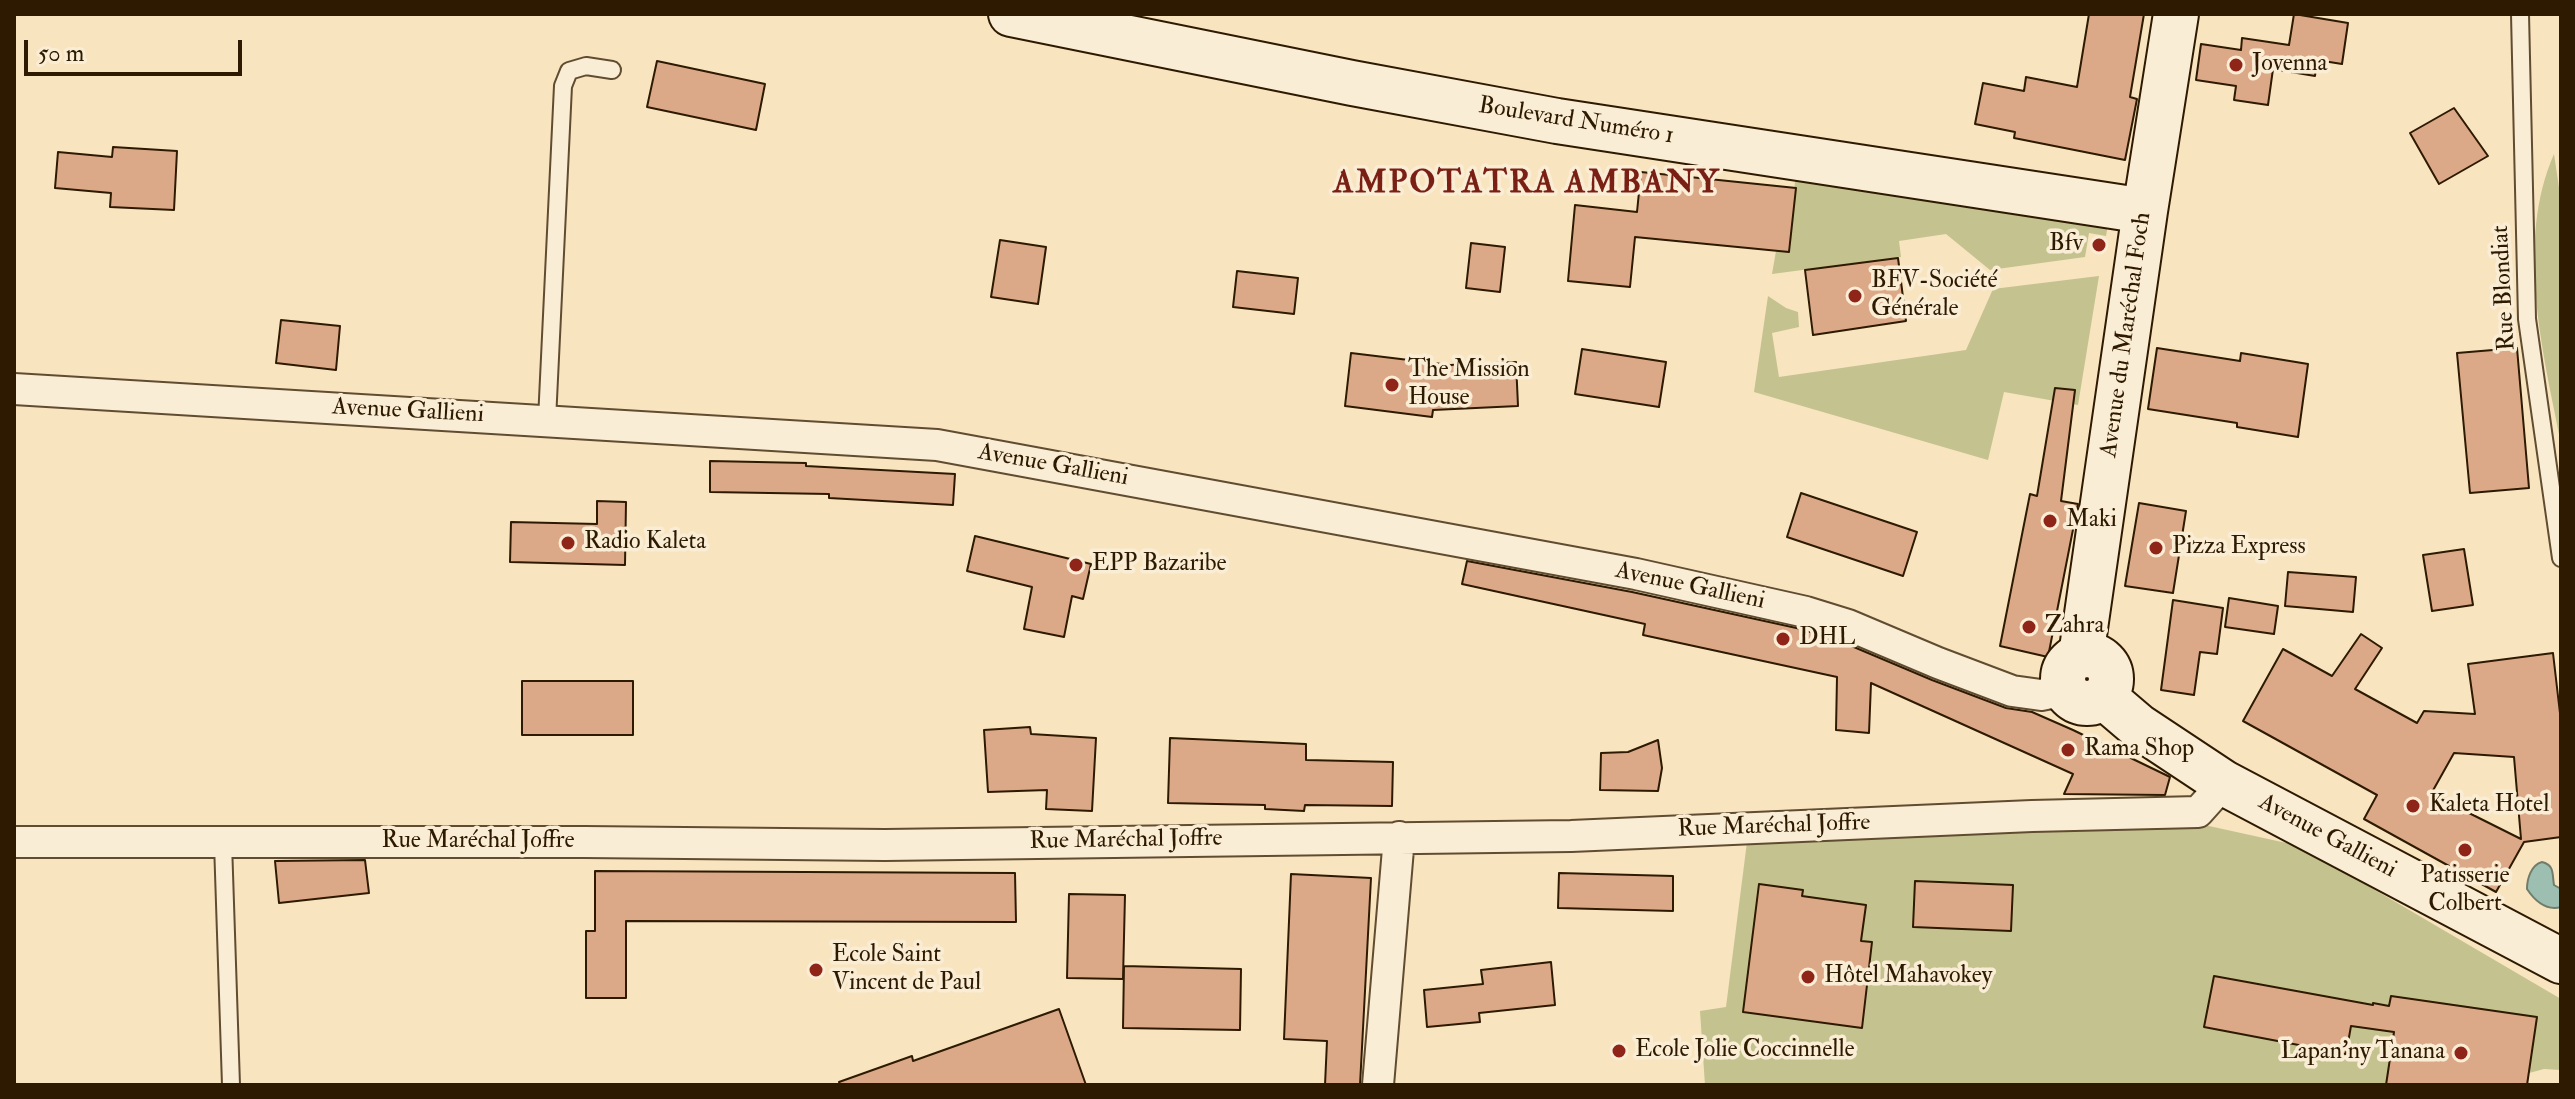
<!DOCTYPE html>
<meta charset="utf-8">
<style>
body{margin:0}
#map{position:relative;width:2575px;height:1099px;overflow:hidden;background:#f8e4bf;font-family:"IM FELL Double Pica",serif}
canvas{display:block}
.frame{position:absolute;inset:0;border:16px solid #2e1a00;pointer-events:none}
.scale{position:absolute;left:24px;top:40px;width:218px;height:36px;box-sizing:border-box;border:4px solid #2e1a00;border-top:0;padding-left:10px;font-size:24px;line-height:28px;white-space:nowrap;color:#2e1a00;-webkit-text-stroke:6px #faedd5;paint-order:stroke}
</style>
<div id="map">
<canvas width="2575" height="1099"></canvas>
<div class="frame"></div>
<div class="scale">50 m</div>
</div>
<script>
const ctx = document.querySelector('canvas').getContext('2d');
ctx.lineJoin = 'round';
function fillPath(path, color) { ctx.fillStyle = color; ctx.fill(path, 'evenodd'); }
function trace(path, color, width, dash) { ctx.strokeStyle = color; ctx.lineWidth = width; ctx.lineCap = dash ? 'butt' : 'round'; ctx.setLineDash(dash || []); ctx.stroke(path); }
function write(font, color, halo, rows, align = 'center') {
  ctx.font = font + ' "IM FELL Double Pica",serif'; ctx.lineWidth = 7; ctx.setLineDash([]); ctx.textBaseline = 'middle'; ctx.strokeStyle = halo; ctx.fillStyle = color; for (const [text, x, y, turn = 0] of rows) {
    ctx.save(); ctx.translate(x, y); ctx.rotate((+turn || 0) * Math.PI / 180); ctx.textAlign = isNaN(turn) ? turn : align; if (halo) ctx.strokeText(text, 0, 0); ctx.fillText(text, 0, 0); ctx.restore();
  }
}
const green = new Path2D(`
 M 2554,154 L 2561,201 L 2561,443 C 2543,352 2515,243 2554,154 Z
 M 1796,166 L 2109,218 L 2106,236 L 2089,233 L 2085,257 L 1990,270 L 1946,234 L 1899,241 L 1901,257 L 1772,274 L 1776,251 L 1790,252 Z
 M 2099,276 L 2078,405 L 2004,392 L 1988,460 L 1754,392 L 1768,296 L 1786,308 L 1798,312 L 1799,327 L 1772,333 L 1779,377 L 1966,350 L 1993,289 Z
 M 2209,826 L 2300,846 L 2561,999 L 2561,1070 L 2544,1069 L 2529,1073 L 2537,1018 L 2391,996 L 2389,1006 L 2373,1004 L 2370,1028 L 2394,1032 L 2386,1085 L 1705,1085 L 1700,1011 L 1726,1007 L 1747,842 Z`);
const water = new Path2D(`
 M 2542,862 C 2555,865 2552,875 2554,885 L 2561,889 L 2561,907 C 2546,911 2535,901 2527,889 C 2527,879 2531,865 2542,862 Z`);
const building = new Path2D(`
 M 2089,14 L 2144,14 L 2130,97 L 2137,99 L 2125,160 L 2014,138 L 2015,132 L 1975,124 L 1983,83 L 2024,91 L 2026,77 L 2077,87 Z
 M 2294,14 L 2348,23 L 2342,64 L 2317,60 L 2315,76 L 2273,69 L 2268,105 L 2234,100 L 2236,86 L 2196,80 L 2201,44 L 2241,50 L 2242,38 L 2289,45 Z
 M 657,61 L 765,84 L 756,130 L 647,107 Z
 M 2454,108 L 2488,156 L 2439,184 L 2410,133 Z
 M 113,147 L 177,151 L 174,210 L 110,207 L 111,193 L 55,188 L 58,152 L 112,157 Z
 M 1641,172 L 1796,188 L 1789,252 L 1635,237 L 1630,287 L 1568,281 L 1575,205 L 1637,212 Z
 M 1000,240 L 1046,247 L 1038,304 L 991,297 Z
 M 1471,243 L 1505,247 L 1500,292 L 1466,288 Z
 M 1898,258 L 1906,321 L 1813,335 L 1805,270 Z
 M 1237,271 L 1298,278 L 1294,314 L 1233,307 Z
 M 281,320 L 340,326 L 336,370 L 276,363 Z
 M 2157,348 L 2240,361 L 2241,353 L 2308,364 L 2298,437 L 2237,427 L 2237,423 L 2148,409 Z
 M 2517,348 L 2529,488 L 2470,493 L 2457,353 Z
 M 1582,349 L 1666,362 L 1659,407 L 1575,394 Z
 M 1351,353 L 1450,365 L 1516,362 L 1518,406 L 1433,410 L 1432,417 L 1345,406 Z
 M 2055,388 L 2075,390 L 2061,501 L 2078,504 L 2048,657 L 2000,646 L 2030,494 L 2037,496 Z
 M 710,461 L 806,463 L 806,466 L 955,474 L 953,505 L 829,498 L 829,494 L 710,492 Z
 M 1801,493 L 1917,532 L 1903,576 L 1787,537 Z
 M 597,501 L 626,502 L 625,565 L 510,562 L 511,522 L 597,524 Z
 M 2139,503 L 2186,511 L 2173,593 L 2125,586 Z
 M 975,536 L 1091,564 L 1083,599 L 1072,596 L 1064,637 L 1024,629 L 1032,587 L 967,571 Z
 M 2464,549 L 2473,605 L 2432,611 L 2423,555 Z
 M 1467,561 L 1632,592 L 1801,629 L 1842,642 L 1932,680 L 2006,708 L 2032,712 L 2073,730 L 2170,777 L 2165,795 L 2064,794 L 2073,774 L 1871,683 L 1869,733 L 1836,730 L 1837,677 L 1643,635 L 1645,624 L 1462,584 Z
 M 2288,572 L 2356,577 L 2353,612 L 2285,606 Z
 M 2229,598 L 2278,606 L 2274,634 L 2225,627 Z
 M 2173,600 L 2223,608 L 2217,654 L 2200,652 L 2194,695 L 2161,690 Z
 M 2361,634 L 2382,648 L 2355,689 L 2417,723 L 2424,711 L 2475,714 L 2468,664 L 2553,653 L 2561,722 L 2561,837 L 2524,842 L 2496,892 L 2364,819 L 2377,795 L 2243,721 L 2283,649 L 2332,676 ZM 2454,753 L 2514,757 L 2521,839 L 2431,794 Z
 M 522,681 L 633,681 L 633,735 L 522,735 Z
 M 1030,727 L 1031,734 L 1096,738 L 1092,811 L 1046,809 L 1047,790 L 988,792 L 984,730 Z
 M 1170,738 L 1306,744 L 1306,760 L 1393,762 L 1392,806 L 1305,805 L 1304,811 L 1265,809 L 1265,805 L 1168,803 Z
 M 1658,740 L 1662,768 L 1658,791 L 1600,790 L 1601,753 L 1628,752 Z
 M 365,860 L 369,893 L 279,903 L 275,861 Z
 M 595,871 L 1015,873 L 1016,922 L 626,921 L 626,998 L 586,998 L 586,931 L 595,931 Z
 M 1559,873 L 1673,876 L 1673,911 L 1558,908 Z
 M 1291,874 L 1371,878 L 1360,1085 L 1325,1085 L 1327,1041 L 1284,1039 Z
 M 1915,881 L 2013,885 L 2011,931 L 1913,927 Z
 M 1759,884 L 1803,890 L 1802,896 L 1866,905 L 1861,941 L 1872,942 L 1862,1028 L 1743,1012 Z
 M 1069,894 L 1125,895 L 1123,979 L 1067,978 Z
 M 1551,962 L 1555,1005 L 1479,1013 L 1480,1022 L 1427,1027 L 1424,990 L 1483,984 L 1481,970 Z
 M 1124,966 L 1241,969 L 1240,1030 L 1123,1028 Z
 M 2214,976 L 2373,1005 L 2373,1003 L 2389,1006 L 2391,996 L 2537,1017 L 2527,1085 L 2386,1085 L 2394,1032 L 2351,1026 L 2346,1054 L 2204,1027 Z
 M 1059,1009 L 1086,1085 L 840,1085 L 839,1082 L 912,1056 L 913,1061 Z`);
const service = new Path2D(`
 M 2520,14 L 2527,319 L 2561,558
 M 547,420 L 563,86 L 569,71 L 586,66 L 612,70
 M 223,843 L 231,1085`);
const minor = new Path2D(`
 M 14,389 L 937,445 L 1636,574 L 1806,612 L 1848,625 L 1938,663 L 2012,691 L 2041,695 L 2066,690
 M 14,842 L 584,842 L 885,845 L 1571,836 L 2032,816 L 2198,812 L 2224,783
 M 1378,1085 L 1399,837`);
const secondary = new Path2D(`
 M 1011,14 L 1352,83 L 1557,121 L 2145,211
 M2063 679a24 24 0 1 1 48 0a24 24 0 1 1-48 0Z
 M 2081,656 L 2145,211 L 2176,14
 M 2104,697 L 2138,726 L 2224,783 L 2561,961`);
const markers = [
 [2236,65,8,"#8f2418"],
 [2099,245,8,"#8f2418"],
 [1855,296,8,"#8f2418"],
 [1392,385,8,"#8f2418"],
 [2050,521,8,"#8f2418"],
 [568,543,8,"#8f2418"],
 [2156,548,8,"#8f2418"],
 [1076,565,8,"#8f2418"],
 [2029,627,8,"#8f2418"],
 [1783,639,8,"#8f2418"],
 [2068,750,8,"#8f2418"],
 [2413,806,8,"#8f2418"],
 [2465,850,8,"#8f2418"],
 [816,970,8,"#8f2418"],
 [1808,977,8,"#8f2418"],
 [1619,1051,8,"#8f2418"],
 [2461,1053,8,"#8f2418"]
];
const poiNames = [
 ["Jovenna",2252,65],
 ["Bfv",2083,245,"right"],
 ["BFV-Société",1871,282],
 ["Générale",1871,310],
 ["The Mission",1408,371],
 ["House",1408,399],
 ["Maki",2066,521],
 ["Radio Kaleta",584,543],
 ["Pizza Express",2172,548],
 ["EPP Bazaribe",1092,565],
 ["Zahra",2045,627],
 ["DHL",1799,639],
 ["Rama Shop",2084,750],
 ["Kaleta Hotel",2429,806],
 ["Patisserie",2465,877,"center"],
 ["Colbert",2465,905,"center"],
 ["Ecole Saint",832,956],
 ["Vincent de Paul",832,984],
 ["Hôtel Mahavokey",1824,977],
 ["Ecole Jolie Coccinnelle",1635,1051],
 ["Lapan’ny Tanana",2445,1053,"right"]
];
const streetNames = [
 ["Boulevard Numéro 1",1576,122,9],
 ["Rue Blondiat",2505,288,-93],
 ["Avenue du Maréchal Foch",2127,335,-82],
 ["Avenue Gallieni",408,412,3],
 ["Avenue Gallieni",1053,466,10],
 ["Avenue Gallieni",1690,587,12],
 ["Rue Maréchal Joffre",1774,827,-2],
 ["Avenue Gallieni",2327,837,28],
 ["Rue Maréchal Joffre",1126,841,-1],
 ["Rue Maréchal Joffre",478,842]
];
const districtNames = [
 ["AMPOTATRA AMBANY",1527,185]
];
fillPath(green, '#c4c28e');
fillPath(water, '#9dbfb1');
trace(water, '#717d6a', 2);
fillPath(building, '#dca988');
trace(building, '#2e1a00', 2);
trace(service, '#604c30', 20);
trace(minor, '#604c30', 34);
trace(secondary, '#2e1a00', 48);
trace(service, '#faedd5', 16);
trace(minor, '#faedd5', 30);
trace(secondary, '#faedd5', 44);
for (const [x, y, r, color] of markers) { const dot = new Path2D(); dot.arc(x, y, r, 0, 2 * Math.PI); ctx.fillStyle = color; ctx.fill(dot); trace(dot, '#faedd5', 3); }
write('24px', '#2e1a00', '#faedd5', poiNames, 'left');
write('24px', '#2e1a00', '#faedd5', streetNames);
ctx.letterSpacing = '2px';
write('bold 32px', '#7a1f14', '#faedd5', districtNames);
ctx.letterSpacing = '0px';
</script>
